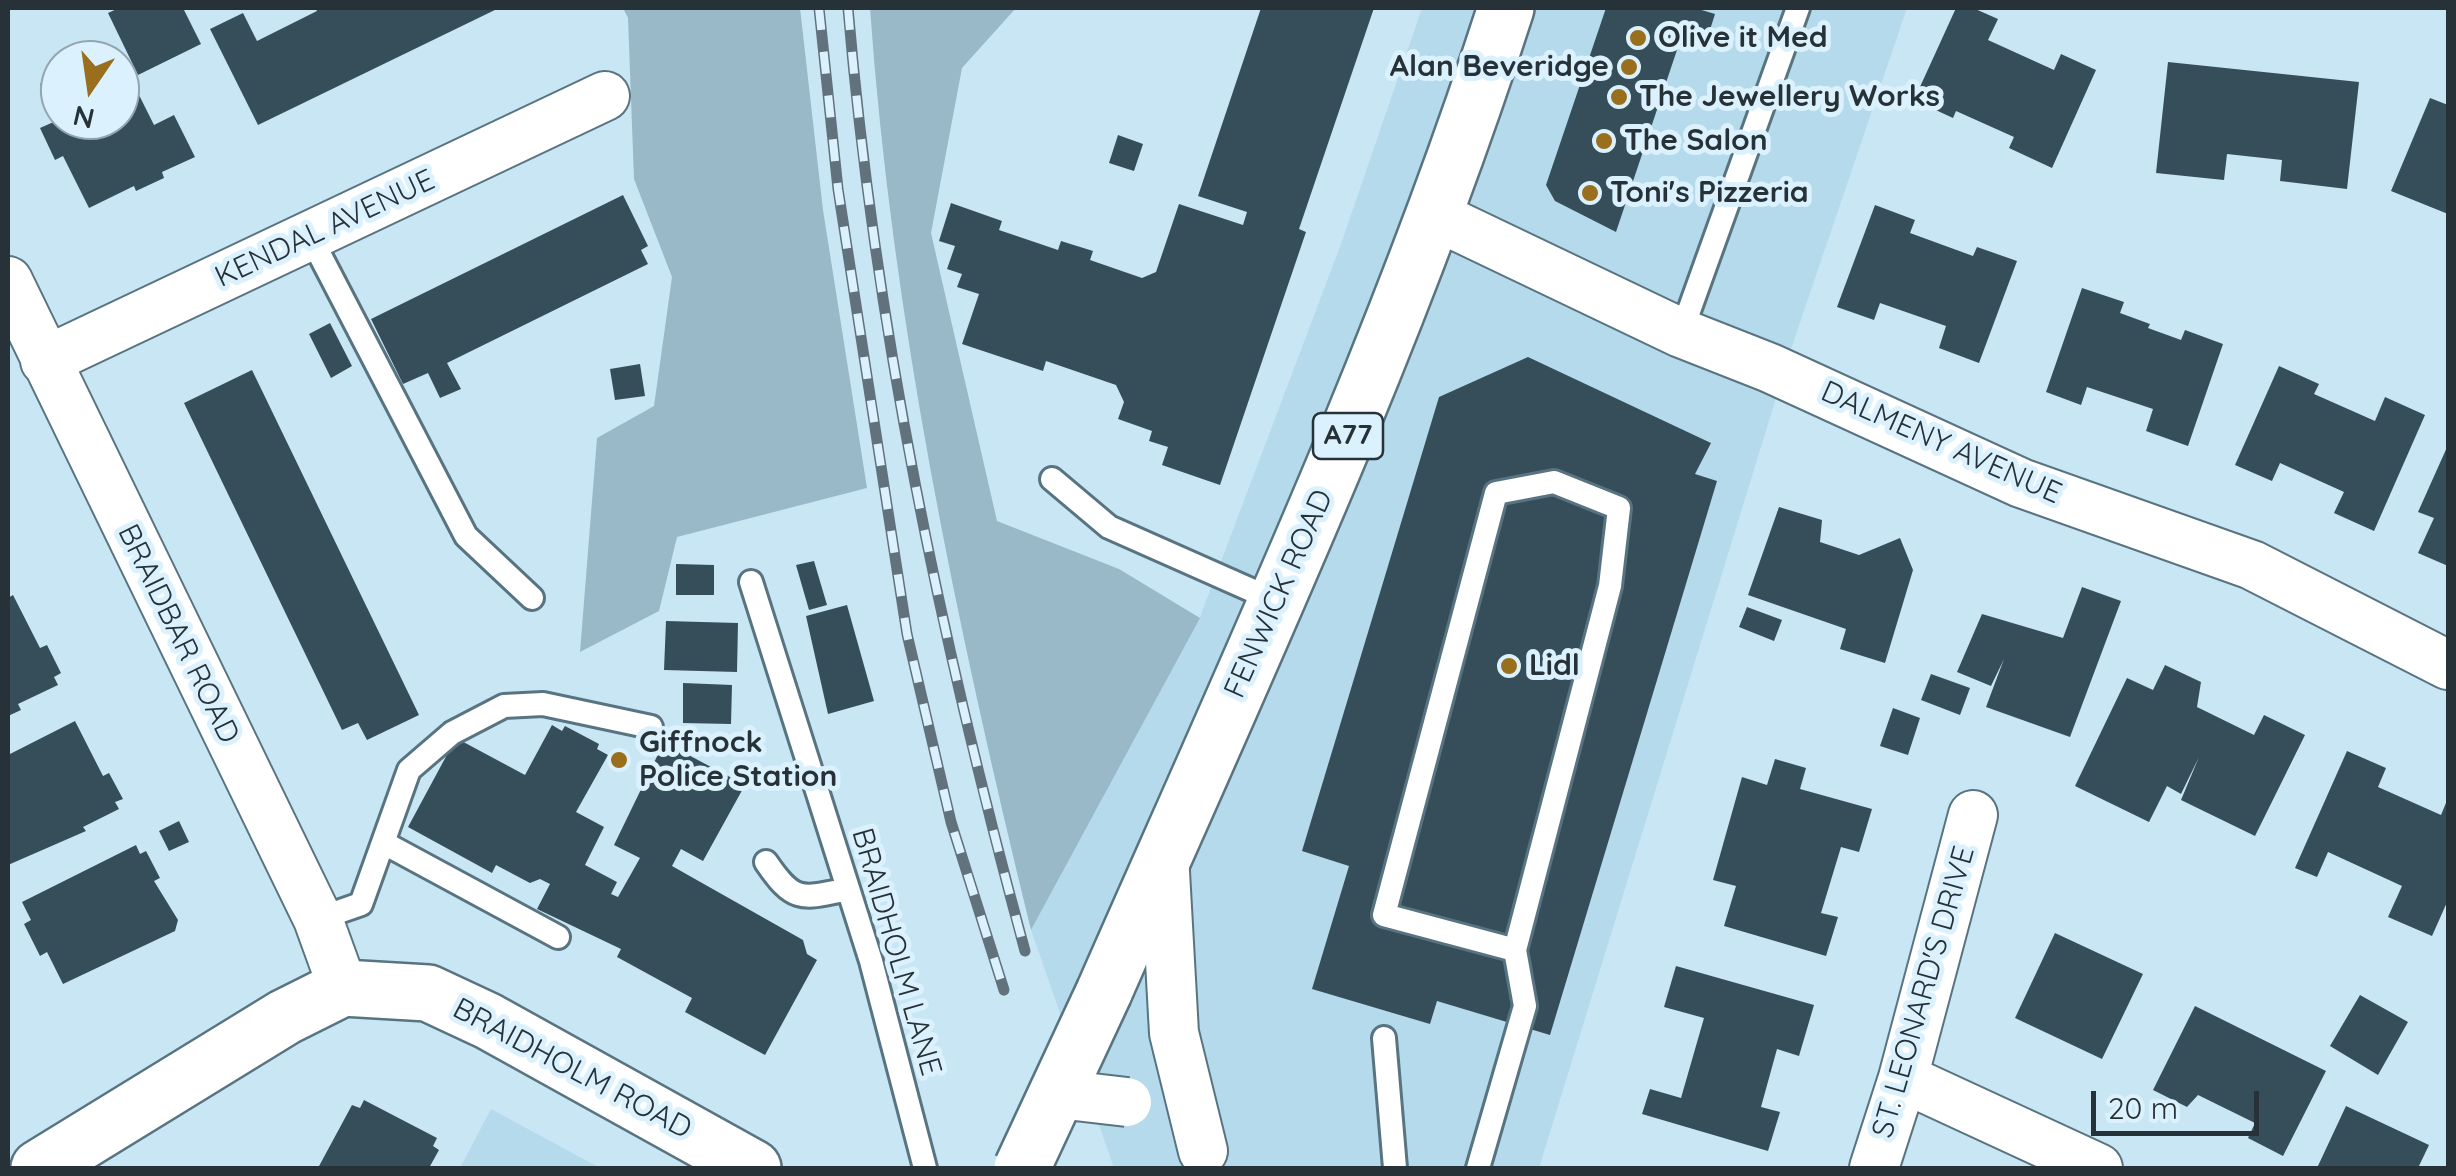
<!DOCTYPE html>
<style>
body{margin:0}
#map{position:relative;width:2456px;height:1176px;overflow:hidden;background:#c9e6f5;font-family:Quicksand,sans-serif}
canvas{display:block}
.frame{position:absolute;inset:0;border:10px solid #273238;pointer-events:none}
.north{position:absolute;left:40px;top:40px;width:100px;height:100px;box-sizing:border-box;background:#dbf2fe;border:2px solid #93a5af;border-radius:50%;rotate:193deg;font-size:28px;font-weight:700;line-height:40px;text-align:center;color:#273238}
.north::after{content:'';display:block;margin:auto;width:35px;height:45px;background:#996e1c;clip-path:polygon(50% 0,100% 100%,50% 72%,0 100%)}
.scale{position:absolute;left:2091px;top:1091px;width:168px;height:45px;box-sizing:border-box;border:5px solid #273238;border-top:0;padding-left:12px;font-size:30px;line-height:35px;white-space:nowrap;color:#273238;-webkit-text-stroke:8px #dbf2fe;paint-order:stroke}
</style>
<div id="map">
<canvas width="2456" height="1176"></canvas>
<div class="frame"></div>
<div class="north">N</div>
<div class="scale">20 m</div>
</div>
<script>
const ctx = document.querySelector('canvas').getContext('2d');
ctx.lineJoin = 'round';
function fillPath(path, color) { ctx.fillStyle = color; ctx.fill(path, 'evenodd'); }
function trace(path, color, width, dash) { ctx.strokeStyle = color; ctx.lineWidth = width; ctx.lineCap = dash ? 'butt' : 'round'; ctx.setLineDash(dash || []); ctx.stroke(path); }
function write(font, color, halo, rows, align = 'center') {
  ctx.font = font + ' Quicksand,sans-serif'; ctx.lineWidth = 10; ctx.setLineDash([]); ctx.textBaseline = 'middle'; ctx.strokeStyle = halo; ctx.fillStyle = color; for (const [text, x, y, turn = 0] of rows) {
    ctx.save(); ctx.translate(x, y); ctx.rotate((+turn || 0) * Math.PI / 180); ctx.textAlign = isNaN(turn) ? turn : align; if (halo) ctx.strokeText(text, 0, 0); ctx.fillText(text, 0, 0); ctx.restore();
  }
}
const built = new Path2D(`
 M 1422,8 L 1907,8 L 1793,343 L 1539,1168 L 1114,1168 L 1031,930 L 1200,617 L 1341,244 Z
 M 491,1109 L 600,1168 L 460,1168 Z`);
const green = new Path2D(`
 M 623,8 L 800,8 L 823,210 L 867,488 L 677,537 L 659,611 L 580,652 L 597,438 L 654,406 L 672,277 L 634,179 L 628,18 Z
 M 870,8 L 1016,8 L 962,68 L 931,233 L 997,521 L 1119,569 L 1200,618 L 1031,930 C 957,626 892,320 870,8 Z`);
const building = new Path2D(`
 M 119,8 L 183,8 L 201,44 L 138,75 L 108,13 Z
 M 315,8 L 499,8 L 258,125 L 210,29 L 243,13 L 257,41 L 317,11 Z
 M 1261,8 L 1374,8 L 1299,229 L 1306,232 L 1220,485 L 1162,465 L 1168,447 L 1149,441 L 1152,431 L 1118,419 L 1124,402 L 1116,385 L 1046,361 L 1043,371 L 962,344 L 979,294 L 957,287 L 962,274 L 947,269 L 955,246 L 939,241 L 951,203 L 1002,221 L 999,230 L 1058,250 L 1061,241 L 1093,251 L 1090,260 L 1142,278 L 1156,272 L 1179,204 L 1243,225 L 1247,212 L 1198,196 Z
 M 1606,8 L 1695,8 L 1715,14 L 1709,33 L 1685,26 L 1616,232 L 1555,201 L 1546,185 Z
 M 1956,8 L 1973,8 L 1998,19 L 1988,40 L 2054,70 L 2061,54 L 2096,70 L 2052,168 L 2009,148 L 2014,137 L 1956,111 L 1953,118 L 1914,100 Z
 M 115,47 L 154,125 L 174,115 L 195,157 L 162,172 L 164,178 L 136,191 L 134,186 L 89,208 L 63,156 L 55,160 L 40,128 L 58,120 L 40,84 L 60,74 L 60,120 L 120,120 L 120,60 L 88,60 Z
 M 2168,62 L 2359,82 L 2347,189 L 2280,181 L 2282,160 L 2227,154 L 2224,180 L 2156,173 Z
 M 2430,98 L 2448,105 L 2448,214 L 2391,191 Z
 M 1118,135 L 1143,144 L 1134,171 L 1109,163 Z
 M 623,195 L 648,246 L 641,250 L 648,264 L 447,363 L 461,389 L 440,398 L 428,373 L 403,384 L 371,319 Z
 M 1875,205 L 1915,220 L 1910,233 L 1973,256 L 1977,247 L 2017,261 L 1979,363 L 1939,348 L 1946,326 L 1880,303 L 1874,320 L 1837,307 Z
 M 2082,288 L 2124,302 L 2120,313 L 2150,324 L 2148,328 L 2181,340 L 2185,330 L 2223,344 L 2188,446 L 2146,431 L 2153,409 L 2087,387 L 2081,405 L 2046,392 Z
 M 330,323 L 352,366 L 331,378 L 309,334 Z
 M 1528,357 L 1711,443 L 1695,474 L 1717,481 L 1550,1035 L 1437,1001 L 1430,1024 L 1312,989 L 1349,866 L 1302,851 L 1439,397 Z
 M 640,364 L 645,396 L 615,400 L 610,369 Z
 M 2279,366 L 2319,384 L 2314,394 L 2375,421 L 2385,397 L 2425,415 L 2374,531 L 2334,513 L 2344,492 L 2280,463 L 2272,481 L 2235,465 Z
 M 252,370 L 419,715 L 367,740 L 358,723 L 342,730 L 184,403 Z
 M 2448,445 L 2448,566 L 2418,553 L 2434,518 L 2418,512 Z
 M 1779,507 L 1822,520 L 1820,542 L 1859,555 L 1900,538 L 1913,570 L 1885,663 L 1840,649 L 1846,629 L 1748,595 Z
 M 814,561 L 827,605 L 809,610 L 796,565 Z
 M 676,564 L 714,565 L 714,595 L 676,595 Z
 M 2082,587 L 2121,601 L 2070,737 L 1986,707 L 2004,659 L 1991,686 L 1957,672 L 1982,614 L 2063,638 Z
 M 13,595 L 40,648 L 47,645 L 61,673 L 54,677 L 58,685 L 18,704 L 21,710 L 8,716 L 8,598 Z
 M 847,605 L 874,701 L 828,714 L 806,616 Z
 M 1747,607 L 1782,620 L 1774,641 L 1739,627 Z
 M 666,621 L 738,623 L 737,672 L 664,670 Z
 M 2165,665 L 2201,682 L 2197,707 L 2254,735 L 2264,715 L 2305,735 L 2255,836 L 2181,800 L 2199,757 L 2181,794 L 2167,786 L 2149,822 L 2075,786 L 2127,678 L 2153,690 Z
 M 1931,674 L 1970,688 L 1960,715 L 1921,700 Z
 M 683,683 L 732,685 L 731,724 L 683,723 Z
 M 1893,708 L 1920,718 L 1908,755 L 1880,746 Z
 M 75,721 L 103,776 L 109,773 L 123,799 L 115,802 L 119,809 L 83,827 L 86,831 L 8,865 L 8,755 Z
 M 552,725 L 562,731 L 565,726 L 599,744 L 597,749 L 608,755 L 576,812 L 604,827 L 585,865 L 617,882 L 611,894 L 618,897 L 640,858 L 614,845 L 664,742 L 745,785 L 703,861 L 681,849 L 672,866 L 803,940 L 807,954 L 817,960 L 765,1055 L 685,1012 L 692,998 L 617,957 L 621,949 L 537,909 L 550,884 L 540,879 L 530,883 L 496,865 L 492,873 L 408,827 L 456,738 L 525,775 Z
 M 2347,751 L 2386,768 L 2378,787 L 2441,815 L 2448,798 L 2448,900 L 2432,936 L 2388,917 L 2402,886 L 2328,852 L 2317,877 L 2295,868 Z
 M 1775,759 L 1806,768 L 1800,789 L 1872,809 L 1859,852 L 1841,847 L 1821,913 L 1838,917 L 1826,956 L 1724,926 L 1736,886 L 1713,880 L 1742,777 L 1767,785 Z
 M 179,821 L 189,842 L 169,851 L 159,831 Z
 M 136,845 L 140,854 L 146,851 L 160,878 L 154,881 L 178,920 L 175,931 L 63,984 L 47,952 L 40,956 L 24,924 L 31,920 L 22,902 Z
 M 2055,933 L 2143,974 L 2102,1059 L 2015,1018 Z
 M 1676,966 L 1814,1005 L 1799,1056 L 1777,1049 L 1761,1107 L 1780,1112 L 1768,1151 L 1642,1114 L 1650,1089 L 1681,1098 L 1704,1018 L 1664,1007 Z
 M 2360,995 L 2408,1022 L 2378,1075 L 2330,1046 Z
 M 2195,1006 L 2326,1071 L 2283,1156 L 2248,1138 L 2255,1123 L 2198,1095 L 2187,1107 L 2153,1090 Z
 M 364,1100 L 437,1138 L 433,1146 L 439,1150 L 429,1168 L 318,1168 L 352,1105 L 360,1108 Z
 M 2346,1106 L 2429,1145 L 2418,1168 L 2317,1168 Z`);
const lane = new Path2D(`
 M 310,236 L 466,536 L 532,598
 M 1681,333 L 1798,8
 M 1052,479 L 1109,527 L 1276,601
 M 751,582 L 871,961 L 925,1168
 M 384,843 L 558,937
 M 766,862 C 794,903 801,899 848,889
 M 318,919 L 361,904 L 409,770 L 452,733 L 504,706 L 543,704 L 651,727
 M 1384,1038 L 1395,1168
 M 1478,1168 L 1525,1006 L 1515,950 L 1610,586 L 1619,508 L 1554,482 L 1496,493 L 1384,915 L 1515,950`);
const street = new Path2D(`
 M 1436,216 L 1681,333 L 1770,368 L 2021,483 L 2252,565 L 2448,665
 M 8,281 L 318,919 L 343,988
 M 45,361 L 605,96
 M 1164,854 L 1174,1033 L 1203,1151
 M 1903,1078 L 2098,1168
 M 1874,1168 L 1903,1078 L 1973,815`);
const secondary = new Path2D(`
 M 39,1168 L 285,1017 L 343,988 L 428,993 L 488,1021 L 753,1168`);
const primary = new Path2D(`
 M 1104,992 C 1247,667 1397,346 1506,8`);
const rail = new Path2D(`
 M 819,8 L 838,189 L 907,634 L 951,822 L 1004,990
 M 848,8 C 875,327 941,642 1025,951`);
const streetBridge = new Path2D(`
 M 1058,1094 L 1127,1102`);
const primaryBridge = new Path2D(`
 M 1022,1168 L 1104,992`);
const markers = [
 [1638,38,10,"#996e1c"],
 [1629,67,10,"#996e1c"],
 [1619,97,10,"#996e1c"],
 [1604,141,10,"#996e1c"],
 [1590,193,10,"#996e1c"],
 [1509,666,10,"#996e1c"],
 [619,760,10,"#996e1c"]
];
const shields = [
 [1348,436,70]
];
const shieldNames = [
 ["A77",1348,436]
];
const poiNames = [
 ["Olive it Med",1658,38],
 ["Alan Beveridge",1609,67,"right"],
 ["The Jewellery Works",1639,97],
 ["The Salon",1624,141],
 ["Toni's Pizzeria",1610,193],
 ["Lidl",1529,666],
 ["Giffnock",639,743],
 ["Police Station",639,777]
];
const streetNames = [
 ["KENDAL AVENUE",325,229,-25],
 ["DALMENY AVENUE",1941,443,24],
 ["FENWICK ROAD",1279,594,-66],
 ["BRAIDBAR ROAD",178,634,64],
 ["BRAIDHOLM LANE",896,952,74],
 ["ST. LEONARD'S DRIVE",1924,992,-74],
 ["BRAIDHOLM ROAD",572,1069,28]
];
fillPath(built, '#b4daeb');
fillPath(green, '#99b9c9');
fillPath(building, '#354e5a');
trace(lane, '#597481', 28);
trace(street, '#597481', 52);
trace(secondary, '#597481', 60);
trace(primary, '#597481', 60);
trace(lane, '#fff', 22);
trace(street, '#fff', 48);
trace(secondary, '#fff', 55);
trace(primary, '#fff', 55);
trace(rail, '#61727c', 11);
trace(rail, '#dbf2fe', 8, [22]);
trace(streetBridge, '#597481', 52, []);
trace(primaryBridge, '#597481', 60, []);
trace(streetBridge, '#fff', 48);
trace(primaryBridge, '#fff', 55);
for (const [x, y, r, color] of markers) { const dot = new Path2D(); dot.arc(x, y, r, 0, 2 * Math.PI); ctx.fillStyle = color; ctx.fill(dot); trace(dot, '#dbf2fe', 4); }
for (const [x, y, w] of shields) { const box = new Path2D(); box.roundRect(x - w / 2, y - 23, w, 46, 8); ctx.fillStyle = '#dbf2fe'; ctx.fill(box); trace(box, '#273238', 2.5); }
write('bold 28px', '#273238', null, shieldNames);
write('bold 30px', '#273238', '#dbf2fe', poiNames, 'left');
write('30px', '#273238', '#dbf2fe', streetNames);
</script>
